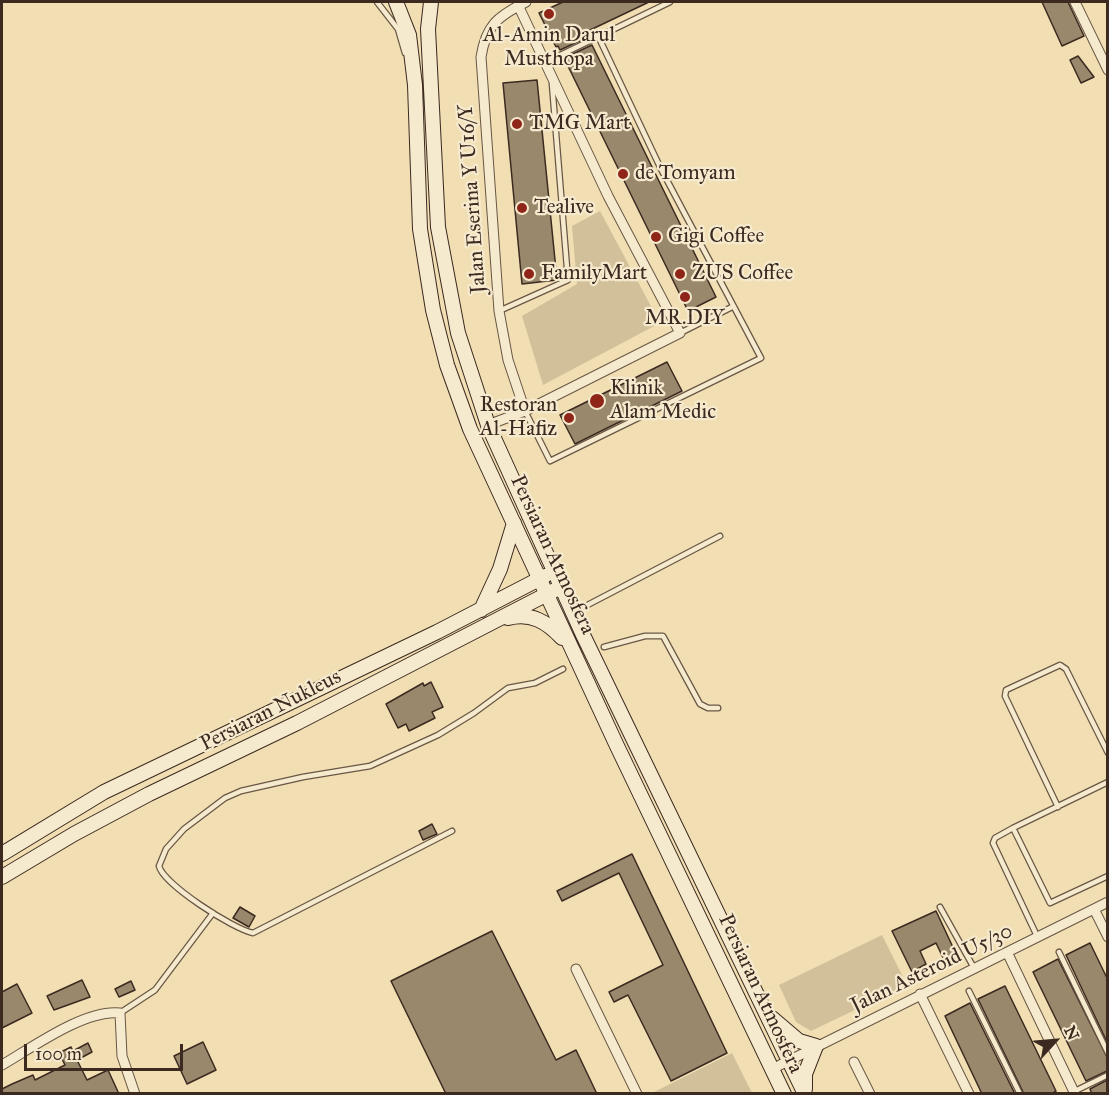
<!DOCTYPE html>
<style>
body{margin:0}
#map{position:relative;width:1109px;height:1095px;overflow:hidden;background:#f1dfb3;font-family:"IM FELL Great Primer",serif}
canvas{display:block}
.frame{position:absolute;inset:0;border:3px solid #3c2920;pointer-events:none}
.north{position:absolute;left:1025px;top:1011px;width:60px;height:60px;-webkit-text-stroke:4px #f6eace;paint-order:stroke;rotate:64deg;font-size:16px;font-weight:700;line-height:24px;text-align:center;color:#3c2920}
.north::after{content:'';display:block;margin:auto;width:21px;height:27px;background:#3c2920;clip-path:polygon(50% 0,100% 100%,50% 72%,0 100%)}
.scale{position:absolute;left:24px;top:1044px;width:159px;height:27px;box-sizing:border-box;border:3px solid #3c2920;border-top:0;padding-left:8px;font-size:18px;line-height:21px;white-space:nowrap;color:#3c2920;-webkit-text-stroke:4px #f6eace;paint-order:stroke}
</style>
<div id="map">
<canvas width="1109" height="1095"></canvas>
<div class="frame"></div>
<div class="north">N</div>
<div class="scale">100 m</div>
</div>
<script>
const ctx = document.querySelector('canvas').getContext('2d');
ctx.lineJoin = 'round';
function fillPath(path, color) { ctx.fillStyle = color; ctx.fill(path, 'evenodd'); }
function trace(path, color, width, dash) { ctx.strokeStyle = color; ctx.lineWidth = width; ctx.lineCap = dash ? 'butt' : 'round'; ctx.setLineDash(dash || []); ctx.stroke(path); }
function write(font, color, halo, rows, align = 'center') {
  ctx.font = font + ' "IM FELL Great Primer",serif'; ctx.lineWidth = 4.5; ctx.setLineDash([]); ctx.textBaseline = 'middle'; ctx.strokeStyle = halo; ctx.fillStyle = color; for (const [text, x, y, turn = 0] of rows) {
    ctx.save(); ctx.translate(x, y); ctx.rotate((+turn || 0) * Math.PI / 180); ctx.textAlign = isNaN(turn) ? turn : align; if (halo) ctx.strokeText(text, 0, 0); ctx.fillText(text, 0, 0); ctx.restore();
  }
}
const green = new Path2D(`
 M 600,211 L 660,323 L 543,385 L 522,316 L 577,284 L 572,226 Z
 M 882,935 L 907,985 L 811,1031 L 796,1022 L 779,985 Z
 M 732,1053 L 752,1093 L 655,1093 L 654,1092 Z`);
const building = new Path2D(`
 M 563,2 L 649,2 L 586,32 L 588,37 L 560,50 L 558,46 L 556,47 L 539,13 Z
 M 1042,2 L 1068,2 L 1084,36 L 1062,46 Z
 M 592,45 L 716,297 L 688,311 L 564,58 Z
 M 1078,56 L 1094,77 L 1081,83 L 1070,60 Z
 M 537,80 L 557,280 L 522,284 L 503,83 Z
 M 667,362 L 682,391 L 575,444 L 560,415 Z
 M 431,682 L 443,707 L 432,712 L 435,718 L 409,731 L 406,724 L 398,728 L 386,704 L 423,683 L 424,686 Z
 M 432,824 L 437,834 L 423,840 L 419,831 Z
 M 632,854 L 727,1053 L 671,1081 L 628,995 L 614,1002 L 609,992 L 663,965 L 619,873 L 562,901 L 557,891 Z
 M 240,907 L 255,916 L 249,927 L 233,918 Z
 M 936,911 L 958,958 L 946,964 L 936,943 L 920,951 L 926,964 L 912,972 L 892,931 Z
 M 492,931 L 556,1060 L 576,1050 L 597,1094 L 446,1094 L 391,981 Z
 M 1090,943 L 1107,978 L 1107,1042 L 1066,955 Z
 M 1058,959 L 1107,1057 L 1107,1071 L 1086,1081 L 1033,972 Z
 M 82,980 L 90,997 L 54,1010 L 47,996 Z
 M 131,981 L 135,990 L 119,997 L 115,989 Z
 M 17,984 L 32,1013 L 2,1028 L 2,992 Z
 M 1005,986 L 1056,1091 L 1051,1094 L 1024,1094 L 978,999 Z
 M 970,1003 L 1015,1094 L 982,1094 L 945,1016 Z
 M 203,1042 L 216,1070 L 187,1084 L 174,1056 Z
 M 88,1043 L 92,1052 L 77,1060 L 87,1080 L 108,1070 L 119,1094 L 2,1094 L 2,1089 L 12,1084 L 33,1075 L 35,1080 L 65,1065 L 59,1053 L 71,1047 L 73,1051 Z
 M 1107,1080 L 1107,1094 L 1092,1094 L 1090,1089 Z`);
const lane = new Path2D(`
 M 377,2 L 398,29 L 405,53
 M 546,62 L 670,2
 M 499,311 L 568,280 L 552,84
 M 680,333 L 732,307
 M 525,411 L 550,461 L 761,358 L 660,167 L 599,38
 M 576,611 L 720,536
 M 604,647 L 645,636 L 663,636 L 700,704 L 708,708 L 718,708
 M 1108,782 L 1013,828 L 1050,903 L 1108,876
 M 1058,807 L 1005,696 L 1006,690 L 1060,665 L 1066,669 L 1108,753
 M 1013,828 L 995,838 L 993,843 L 1037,936
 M 452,831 L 253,933 C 233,929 163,884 159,866 L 166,849 L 184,829 L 225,798 L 241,791 L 303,777 L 370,766 L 438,735 L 474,713 L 508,688 L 535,683 L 563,669
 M 940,907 L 974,968
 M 1059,952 L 1108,1053
 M 969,991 L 1020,1094
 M 120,1013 L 155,990 L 213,913
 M 1073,1092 L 1108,1075`);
const street = new Path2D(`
 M 1075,2 L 1108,70
 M 525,411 L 508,360 L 499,311 L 481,57 C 486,25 498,16 526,2
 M 488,425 L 525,411 L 680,333 L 608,196 L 518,5
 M 1094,909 L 1108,937
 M 1007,952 L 1075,1094
 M 576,969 L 637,1094
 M 920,994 L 969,1094
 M 854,1062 L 870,1094
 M 2,1065 C 33,1047 85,1009 120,1013 L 122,1056 L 135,1094
 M 772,1069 L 1108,902`);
const secondary = new Path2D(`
 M 396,2 L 409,35 L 415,85 L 420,229 L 433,310 L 447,365 L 470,429 L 617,746 L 784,1094
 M 431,2 L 428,29 L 438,227 L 458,333 L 488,425 L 584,637 L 805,1094
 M 481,610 L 500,569 L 514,523
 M 508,618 C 531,612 547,622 562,638
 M 2,854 L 104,792 L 437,632 L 545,576
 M 2,877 L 74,834 L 149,794 L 297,723 L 555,590
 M 772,1018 L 799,1041 L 816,1046 L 805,1074 L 805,1089`);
const markers = [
 [549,14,6,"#8f2418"],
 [517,124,6,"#8f2418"],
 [623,174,6,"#8f2418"],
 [522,208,6,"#8f2418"],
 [656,237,6,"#8f2418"],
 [529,274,6,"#8f2418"],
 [680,274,6,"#8f2418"],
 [685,297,6,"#8f2418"],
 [597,401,8,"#8f2418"],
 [569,418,6,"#8f2418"]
];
const poiNames = [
 ["Al-Amin Darul",549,36,"center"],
 ["Musthopa",549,60,"center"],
 ["TMG Mart",529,124],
 ["de Tomyam",635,174],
 ["Tealive",534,208],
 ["Gigi Coffee",668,237],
 ["FamilyMart",541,274],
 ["ZUS Coffee",692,274],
 ["MR.DIY",685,319,"center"],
 ["Klinik",610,389],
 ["Alam Medic",610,413],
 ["Restoran",557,406,"right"],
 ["Al-Hafiz",557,430,"right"]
];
const streetNames = [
 ["Jalan Eserina Y U16/Y",473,199,-94],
 ["Persiaran Atmosfera",552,555,65],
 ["Persiaran Nukleus",271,711,-27],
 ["Jalan Asteroid U5/30",932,969,-26],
 ["Persiaran Atmosfera",760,994,65]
];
fillPath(green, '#d2c09a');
fillPath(building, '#9a886c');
trace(building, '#3c2920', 1.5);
trace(lane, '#695645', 7);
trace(street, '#695645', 11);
trace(secondary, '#3c2920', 16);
trace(lane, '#f6eace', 4.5);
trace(street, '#f6eace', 9);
trace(secondary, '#f6eace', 14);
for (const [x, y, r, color] of markers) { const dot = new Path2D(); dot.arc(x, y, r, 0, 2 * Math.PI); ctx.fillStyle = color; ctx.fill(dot); trace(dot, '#f6eace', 2); }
write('21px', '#3c2920', '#f6eace', poiNames, 'left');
write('21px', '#3c2920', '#f6eace', streetNames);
</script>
